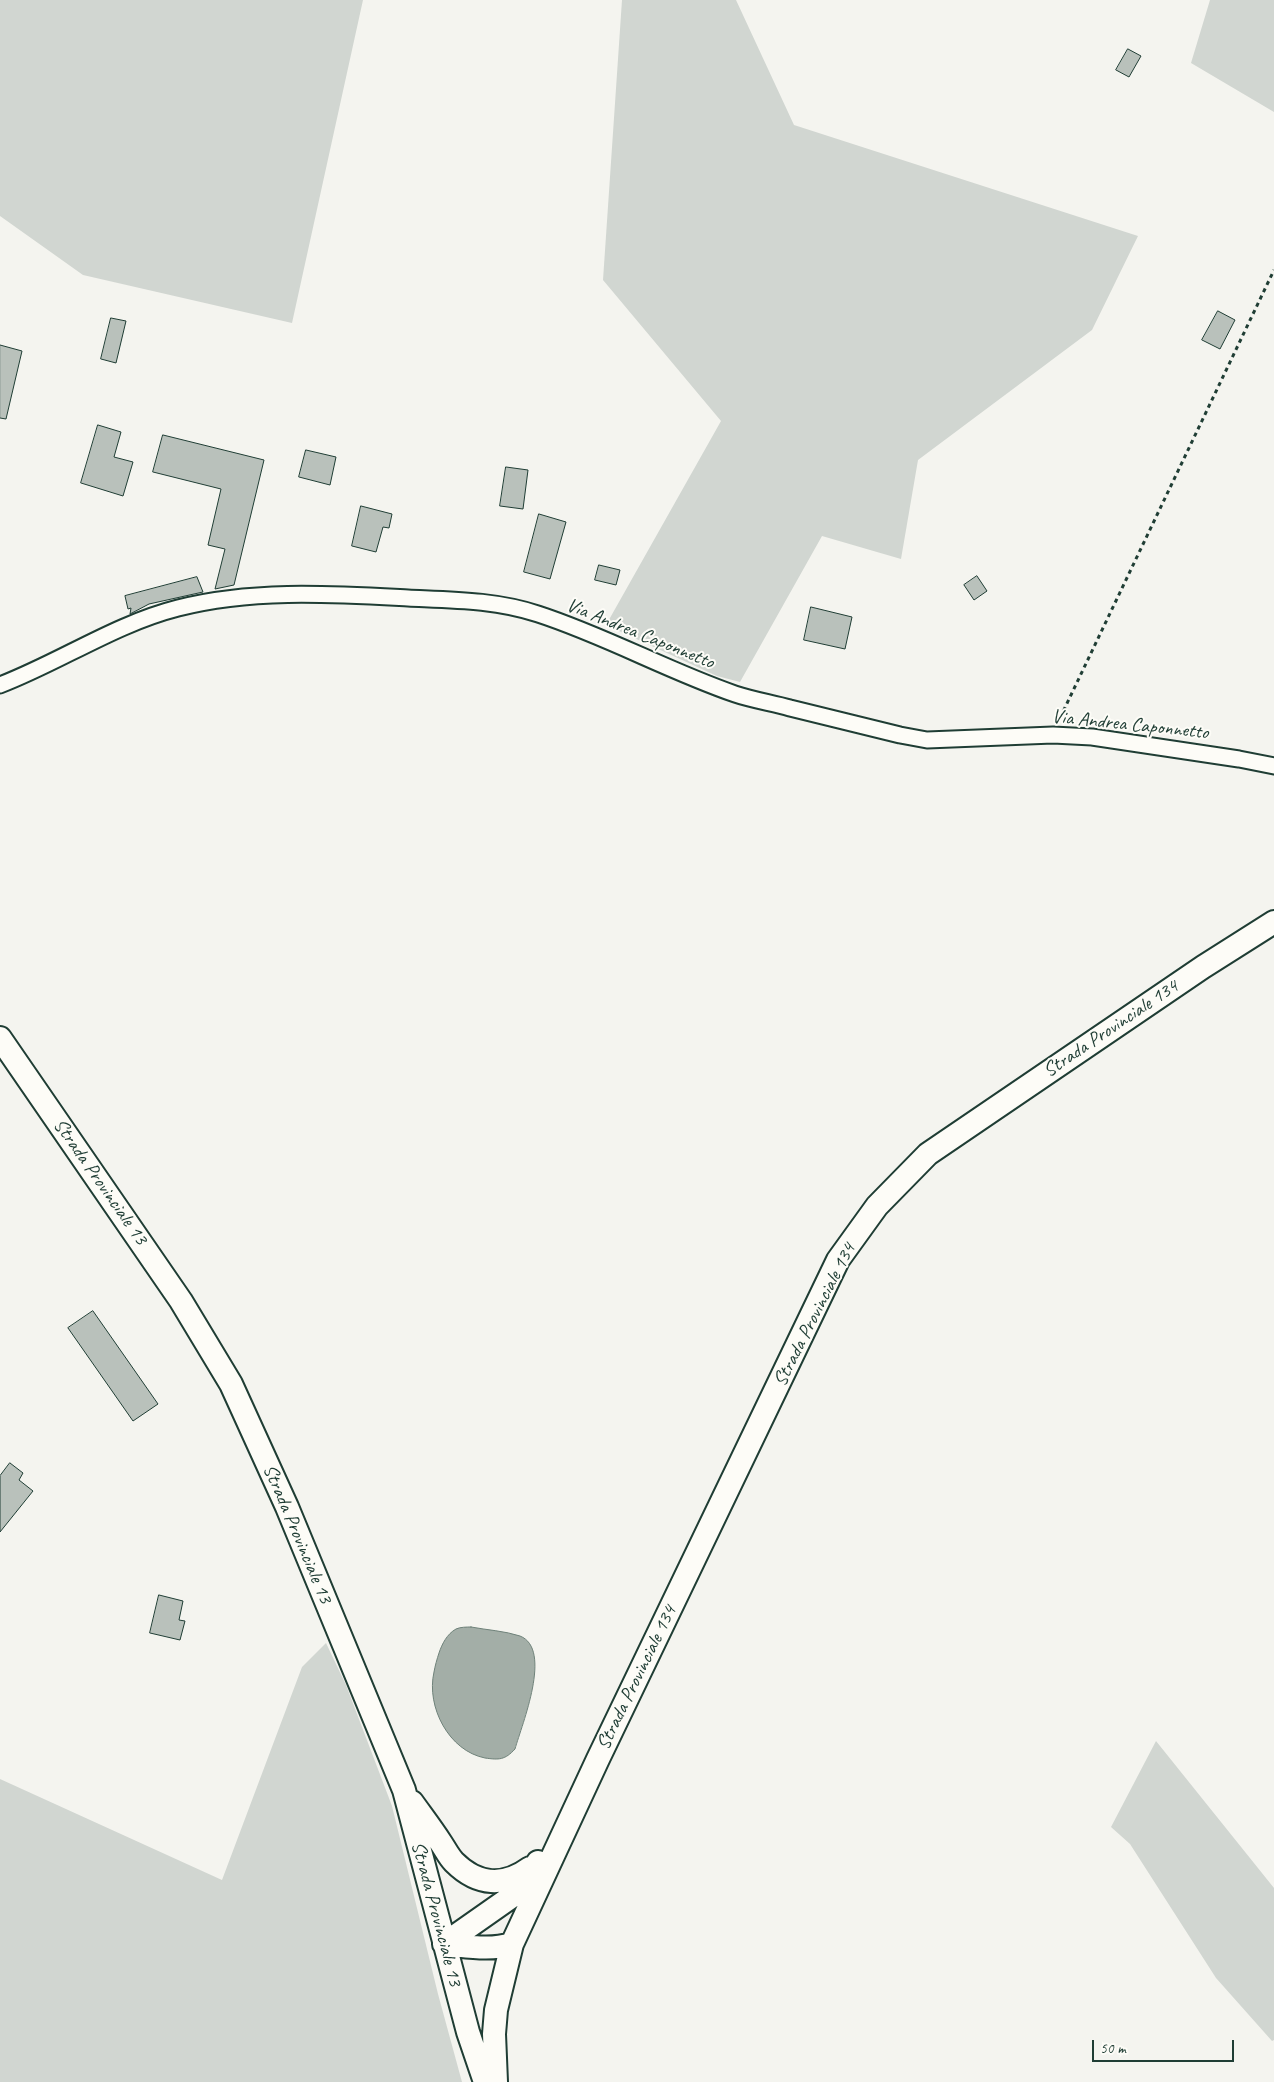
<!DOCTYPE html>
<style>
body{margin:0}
#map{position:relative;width:1274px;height:2082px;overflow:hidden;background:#f4f4ef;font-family:Caveat,sans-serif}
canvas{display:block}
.scale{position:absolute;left:1092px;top:2040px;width:142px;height:22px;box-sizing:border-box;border:2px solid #1f3d34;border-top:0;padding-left:6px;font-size:15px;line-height:18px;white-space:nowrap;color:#1f3d34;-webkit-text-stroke:4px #fdfcf7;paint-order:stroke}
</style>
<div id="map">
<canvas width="1274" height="2082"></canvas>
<div class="scale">50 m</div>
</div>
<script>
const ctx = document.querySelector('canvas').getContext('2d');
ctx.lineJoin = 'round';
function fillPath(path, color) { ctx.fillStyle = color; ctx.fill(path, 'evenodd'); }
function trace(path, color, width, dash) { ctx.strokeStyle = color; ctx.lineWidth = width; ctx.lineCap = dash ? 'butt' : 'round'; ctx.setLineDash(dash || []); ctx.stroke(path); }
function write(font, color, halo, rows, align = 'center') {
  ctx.font = font + ' Caveat,sans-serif'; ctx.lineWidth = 4; ctx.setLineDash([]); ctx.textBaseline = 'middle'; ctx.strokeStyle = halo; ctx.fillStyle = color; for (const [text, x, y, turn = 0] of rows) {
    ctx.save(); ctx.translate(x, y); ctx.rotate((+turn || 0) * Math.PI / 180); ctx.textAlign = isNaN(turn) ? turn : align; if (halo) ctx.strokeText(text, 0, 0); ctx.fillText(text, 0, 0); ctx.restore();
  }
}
const green = new Path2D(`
 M 0,0 L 363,0 L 292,323 L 83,275 L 0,216 Z
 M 622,0 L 736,0 L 794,125 L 1138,236 L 1092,330 L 918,460 L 901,559 L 822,536 L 740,682 L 717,676 L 606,625 L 721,421 L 603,280 Z
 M 1210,0 L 1274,0 L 1274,112 L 1191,63 Z
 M 326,1643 L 346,1685 L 392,1806 L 438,1994 L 462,2082 L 0,2082 L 0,1779 L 222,1880 L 302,1667 Z
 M 1156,1741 L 1274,1888 L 1274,2040 L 1272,2041 L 1216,1978 L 1130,1844 L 1111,1827 Z`);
const water = new Path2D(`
 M 471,1627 C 487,1630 505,1631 520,1636 C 553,1649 522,1724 515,1749 C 505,1760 499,1760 485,1758 C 449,1751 426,1707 434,1672 C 435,1666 437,1659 439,1653 C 442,1644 447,1634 456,1629 C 460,1627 467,1627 471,1627 Z`);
const building = new Path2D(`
 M 1128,49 L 1141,56 L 1129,77 L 1116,70 Z
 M 1218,311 L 1235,320 L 1220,349 L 1202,340 Z
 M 111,318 L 126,321 L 116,363 L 101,359 Z
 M 0,345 L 22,351 L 6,419 L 0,418 Z
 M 98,425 L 121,432 L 114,457 L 133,462 L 123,496 L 81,483 Z
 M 163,435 L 264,460 L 234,585 L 215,589 L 225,549 L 208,545 L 221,489 L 153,472 Z
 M 306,450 L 336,457 L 330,485 L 299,477 Z
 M 506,467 L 528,470 L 523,509 L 500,506 Z
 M 361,506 L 392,514 L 389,528 L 383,527 L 376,552 L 352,546 Z
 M 539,514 L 566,522 L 550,579 L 524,572 Z
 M 599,565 L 620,570 L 616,585 L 595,580 Z
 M 977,576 L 987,591 L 974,600 L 964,585 Z
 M 197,577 L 203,592 L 149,604 L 130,614 L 131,608 L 128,609 L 125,596 Z
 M 811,607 L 852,617 L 845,649 L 804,640 Z
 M 93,1311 L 158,1404 L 133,1421 L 68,1328 Z
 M 10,1463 L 23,1473 L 19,1480 L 33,1491 L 0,1532 L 0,1476 Z
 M 159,1595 L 183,1601 L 179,1620 L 185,1621 L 180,1640 L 150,1633 Z`);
const path = new Path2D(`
 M 1060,718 L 1274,270`);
const street = new Path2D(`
 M 0,685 C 60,662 115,624 178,608 C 252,589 331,594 408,598 C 452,600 496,600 538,614 C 606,636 668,671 735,694 C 753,700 772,703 790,708 C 827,717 863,726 900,735 L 927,740 L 1053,735 L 1092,737 L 1239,759 L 1274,766`);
const secondary = new Path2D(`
 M 0,1038 L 181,1301 L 231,1384 L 287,1507 L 404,1790 L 468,2032 L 485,2082
 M 412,1802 C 422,1816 432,1829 441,1843 C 445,1849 449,1857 454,1862 C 478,1886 504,1887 530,1868
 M 444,1944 L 511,1897 L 525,1882 L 538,1862
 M 444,1944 C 467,1946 489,1951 512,1944
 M 496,2082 L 494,2034 L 496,2010 L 512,1944 L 598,1759 L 838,1260 L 877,1206 L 928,1154 L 1203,967 L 1274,922`);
const streetNames = [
 ["Via Andrea Caponnetto",640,634,22],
 ["Via Andrea Caponnetto",1130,725,6],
 ["Strada Provinciale 134",1111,1029,-34],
 ["Strada Provinciale 13",100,1182,55],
 ["Strada Provinciale 134",815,1315,-63],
 ["Strada Provinciale 13",297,1534,67],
 ["Strada Provinciale 134",637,1678,-64],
 ["Strada Provinciale 13",436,1914,75]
];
fillPath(green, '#d1d6d1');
fillPath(water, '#a3aea7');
trace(water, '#6e8179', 1);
fillPath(building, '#b9c1bb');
trace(building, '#1f3d34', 1);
trace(street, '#1f3d34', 19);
trace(secondary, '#1f3d34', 26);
trace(path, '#1f3d34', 3, [4, 4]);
trace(street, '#fdfcf7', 15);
trace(secondary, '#fdfcf7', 22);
write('20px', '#1f3d34', '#fdfcf7', streetNames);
</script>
